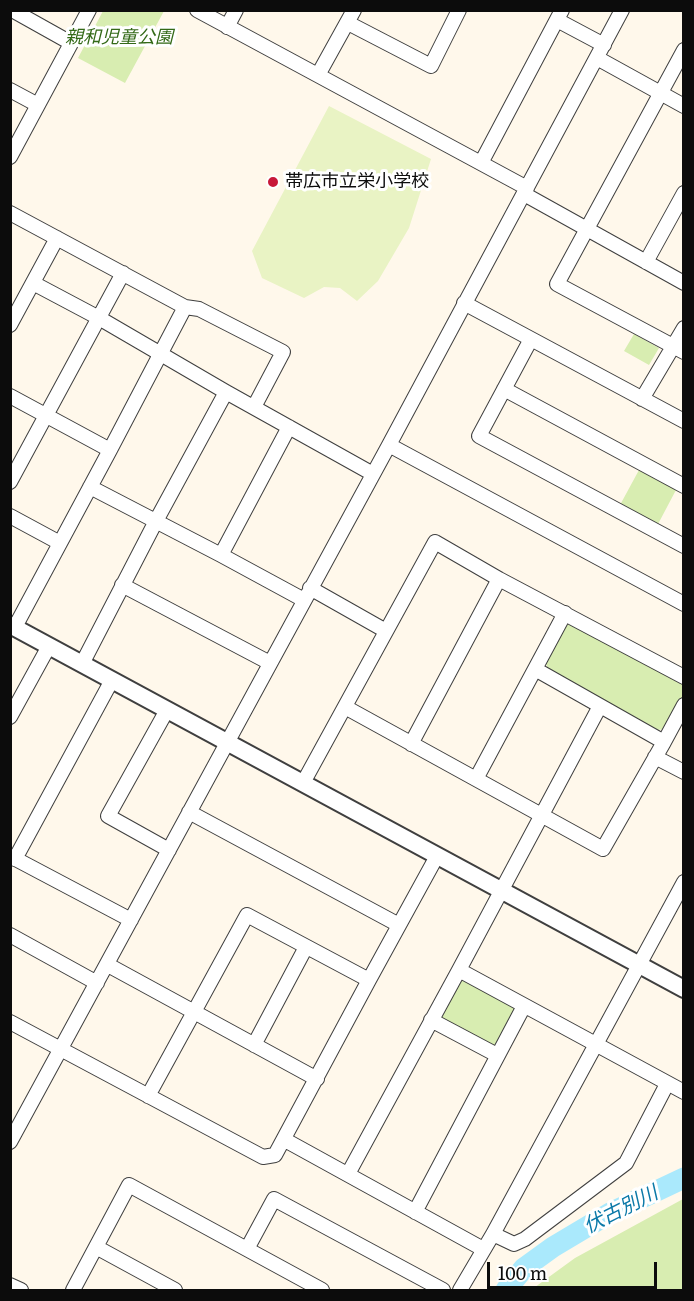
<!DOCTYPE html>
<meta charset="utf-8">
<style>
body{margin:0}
#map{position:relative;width:694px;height:1301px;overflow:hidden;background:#fff8eb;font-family:Literata,serif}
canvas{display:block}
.frame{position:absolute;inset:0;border:12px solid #0c0c0c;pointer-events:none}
.scale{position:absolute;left:487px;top:1262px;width:170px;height:27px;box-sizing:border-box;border:3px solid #0c0c0c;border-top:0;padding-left:8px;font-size:18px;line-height:21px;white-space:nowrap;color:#0c0c0c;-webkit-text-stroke:4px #fff;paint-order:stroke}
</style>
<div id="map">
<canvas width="694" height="1301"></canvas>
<div class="frame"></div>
<div class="scale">100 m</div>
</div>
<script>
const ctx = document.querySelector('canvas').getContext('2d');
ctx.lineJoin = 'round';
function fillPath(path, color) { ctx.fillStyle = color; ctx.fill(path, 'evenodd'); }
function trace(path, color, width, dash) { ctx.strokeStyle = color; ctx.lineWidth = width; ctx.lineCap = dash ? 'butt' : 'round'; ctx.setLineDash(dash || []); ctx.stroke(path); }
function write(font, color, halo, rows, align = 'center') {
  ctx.font = font + ' Literata,"Noto Sans JP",serif'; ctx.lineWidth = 6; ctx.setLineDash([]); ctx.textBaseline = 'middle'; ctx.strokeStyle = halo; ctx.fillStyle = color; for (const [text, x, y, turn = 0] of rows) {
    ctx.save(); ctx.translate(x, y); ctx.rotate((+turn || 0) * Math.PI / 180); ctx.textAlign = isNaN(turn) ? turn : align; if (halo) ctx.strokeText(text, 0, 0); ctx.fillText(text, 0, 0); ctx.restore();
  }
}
const green = new Path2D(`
 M 103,11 L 164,11 L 125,83 L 78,58 Z
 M 634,334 L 659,348 L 649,365 L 624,351 Z
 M 639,470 L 676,490 L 657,526 L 620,505 Z
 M 567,622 L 682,683 L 683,696 L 665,729 L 657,730 L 548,670 L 546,663 Z
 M 462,979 L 516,1009 L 494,1048 L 441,1019 Z
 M 683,1199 L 683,1290 L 531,1290 L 575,1258 Z`);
const pitch = new Path2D(`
 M 329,106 L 431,159 L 409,228 L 378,281 L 357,301 L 340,288 L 324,287 L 304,298 L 262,278 L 252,251 Z`);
const river = new Path2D(`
 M 506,1290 L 524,1268 L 553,1247 L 610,1213 L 684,1178`);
const minor = new Path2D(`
 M 12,10 L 71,43
 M 197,10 L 527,188
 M 557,20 L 604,45
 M 348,23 L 431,66 L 459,10
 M 227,27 L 236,10
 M 684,50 L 557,284 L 684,352
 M 597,58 L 684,106
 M 318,75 L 354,10
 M 10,90 L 38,105
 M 10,157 L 89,10
 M 481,163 L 562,10
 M 524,194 L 684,283
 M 10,213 L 185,307 L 199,309 L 283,352 L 254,407
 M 646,262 L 684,193
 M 33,283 L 99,318 L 226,392 L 373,474
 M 464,303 L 684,421
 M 10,325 L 57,238
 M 531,339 L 479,436 L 684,546
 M 504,389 L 684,486
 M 10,396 L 110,450
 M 642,399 L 684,328
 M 389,445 L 684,604
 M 10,482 L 123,273
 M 90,487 L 221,555 L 304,600
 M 10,516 L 60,543
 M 221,555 L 289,427
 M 122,585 L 270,663
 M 310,588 L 386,631
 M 15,627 L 110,450 L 185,307
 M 82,664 L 156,521 L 226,392
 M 535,669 L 664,742
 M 345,707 L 603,849 L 664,742 L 684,705
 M 167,710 L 108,816 L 169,850
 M 10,717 L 49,646
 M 411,744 L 499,579
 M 655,757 L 684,772
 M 476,779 L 565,613
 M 303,783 L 435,542 L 499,579 L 684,677
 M 189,812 L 399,925
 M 10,856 L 131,920
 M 15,859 L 112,680
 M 10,935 L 97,983
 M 108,965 L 317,1079
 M 459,970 L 684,1092
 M 431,1020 L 497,1055
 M 10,1022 L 263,1157 L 275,1155 L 369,980 L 437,856
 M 254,1045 L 306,947
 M 148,1096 L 247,915 L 369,980
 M 285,1140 L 483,1249
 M 10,1142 L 389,445 L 622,10
 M 348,1174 L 459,970 L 600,706
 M 415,1212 L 524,1006
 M 493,1234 L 514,1244 L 525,1239 L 626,1163 L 667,1084
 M 96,1247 L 175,1290
 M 247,1249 L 274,1199 L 443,1290
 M 10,1285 L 21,1290
 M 73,1290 L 129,1185 L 322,1290
 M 460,1290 L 493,1234 L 684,882`);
const tertiary = new Path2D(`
 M 10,625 L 684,989`);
const markers = [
 [273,182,6,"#c81839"]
];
const parkNames = [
 ["親和児童公園",119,38]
];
const poiNames = [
 ["帯広市立栄小学校",285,182]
];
const waterNames = [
 ["伏古別川",621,1210,-27]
];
fillPath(green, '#d8edb1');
fillPath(pitch, '#e9f3c4');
trace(river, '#aae9fc', 21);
trace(minor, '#3f3f3f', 16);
trace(tertiary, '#3f3f3f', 20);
trace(minor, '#fff', 14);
trace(tertiary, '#fff', 16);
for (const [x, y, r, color] of markers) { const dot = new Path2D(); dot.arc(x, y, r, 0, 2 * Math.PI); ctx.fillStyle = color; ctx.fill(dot); trace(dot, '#fff', 2); }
write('italic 18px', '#336917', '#fff', parkNames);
write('18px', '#0c0c0c', '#fff', poiNames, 'left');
write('italic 20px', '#0b79a8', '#fff', waterNames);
</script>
